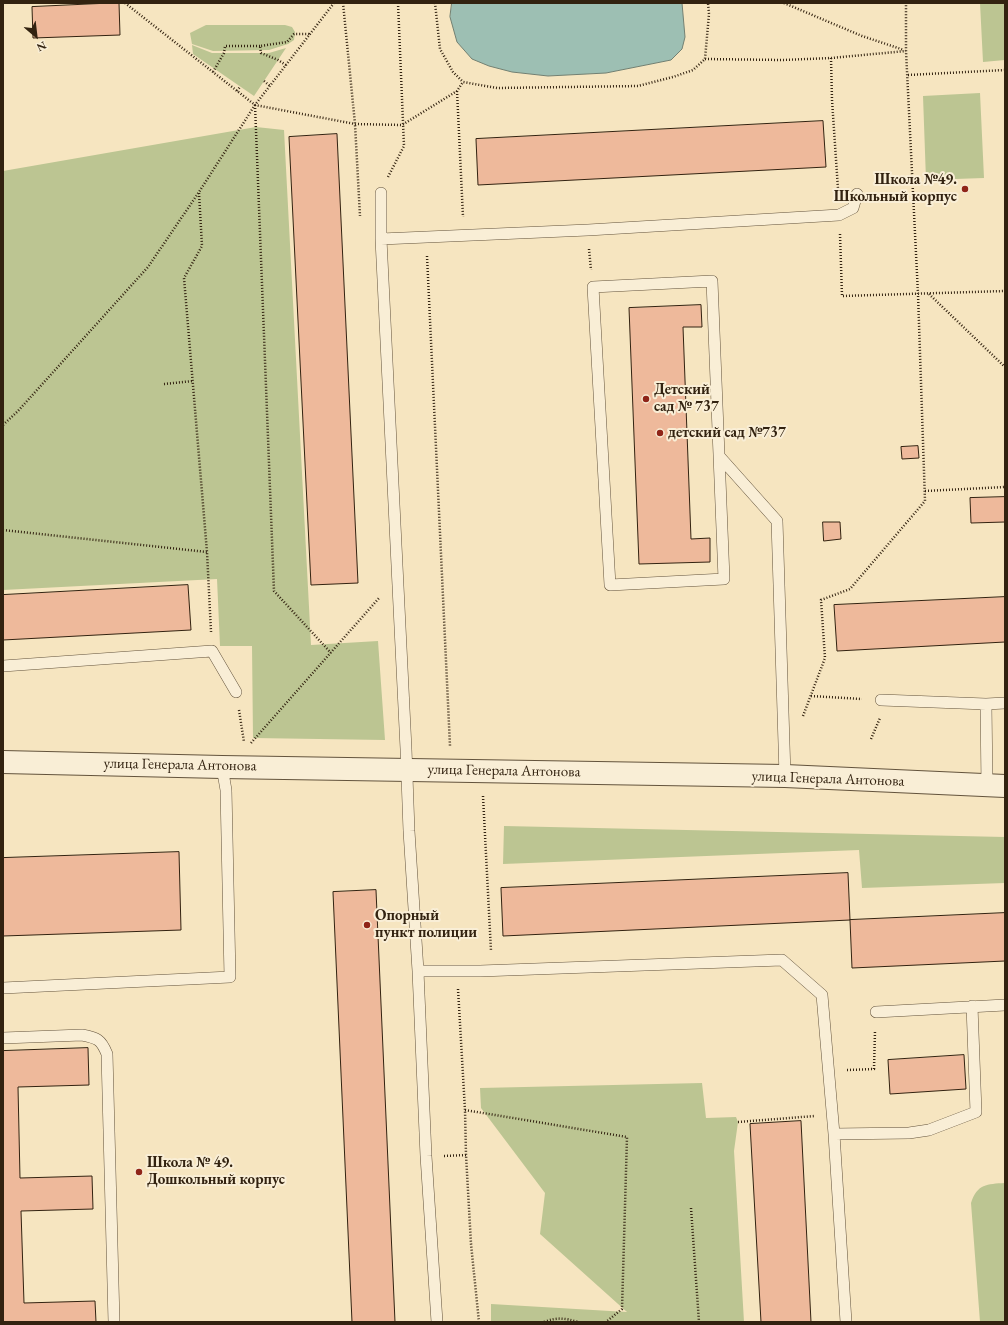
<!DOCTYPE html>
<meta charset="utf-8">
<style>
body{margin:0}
#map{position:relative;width:1008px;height:1325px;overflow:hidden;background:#f6e5c0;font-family:"EB Garamond",serif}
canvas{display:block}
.frame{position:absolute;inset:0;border:4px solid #322210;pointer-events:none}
.north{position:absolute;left:16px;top:16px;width:40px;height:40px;-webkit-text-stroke:3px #f9eed6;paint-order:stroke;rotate:152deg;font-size:11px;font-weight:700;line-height:16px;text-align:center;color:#322210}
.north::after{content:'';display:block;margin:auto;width:14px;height:18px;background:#322210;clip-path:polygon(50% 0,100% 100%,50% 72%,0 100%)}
</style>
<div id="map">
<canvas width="1008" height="1325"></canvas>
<div class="frame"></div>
<div class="north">N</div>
</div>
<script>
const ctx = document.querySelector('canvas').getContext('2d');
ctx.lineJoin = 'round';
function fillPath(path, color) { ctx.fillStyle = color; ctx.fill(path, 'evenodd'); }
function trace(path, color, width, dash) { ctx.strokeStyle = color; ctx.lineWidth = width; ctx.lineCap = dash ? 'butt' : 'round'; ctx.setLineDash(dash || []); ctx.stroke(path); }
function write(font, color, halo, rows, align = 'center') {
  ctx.font = font + ' "EB Garamond",serif'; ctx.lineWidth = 4; ctx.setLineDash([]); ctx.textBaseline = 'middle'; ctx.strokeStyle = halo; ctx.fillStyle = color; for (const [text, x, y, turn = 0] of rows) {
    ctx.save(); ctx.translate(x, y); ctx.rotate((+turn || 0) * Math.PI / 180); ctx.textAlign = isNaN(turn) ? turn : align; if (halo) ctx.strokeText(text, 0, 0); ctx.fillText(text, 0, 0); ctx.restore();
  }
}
const green = new Path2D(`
 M 980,3 L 1005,3 L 1005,60 L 983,62 Z
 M 206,25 L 285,25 L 292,27 L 295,32 L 294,40 L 288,44 L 269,50 L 213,51 L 192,44 L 190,33 Z
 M 192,45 L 212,53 L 269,53 L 286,48 L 254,96 L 193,54 Z
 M 980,93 L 984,178 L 926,180 L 923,96 Z
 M 256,127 L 284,130 L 311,645 L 378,641 L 385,740 L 253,738 L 252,646 L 220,646 L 217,579 L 3,590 L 3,171 Z
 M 504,826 L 1005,837 L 1005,883 L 862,888 L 859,850 L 503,864 Z
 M 702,1083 L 706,1118 L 736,1117 L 738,1122 L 734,1151 L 744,1322 L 491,1322 L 491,1304 L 627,1312 L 540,1234 L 545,1193 L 481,1108 L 480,1088 Z
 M 1005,1183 L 1005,1322 L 980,1322 L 971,1203 C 977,1184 987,1184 1005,1183 Z`);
const water = new Path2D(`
 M 452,3 L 682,3 L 685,37 L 682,49 L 671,60 L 606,73 L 548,76 L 512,72 L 489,66 L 472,59 L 457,42 L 450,17 Z`);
const building = new Path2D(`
 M 119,3 L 120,35 L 33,38 L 32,7 Z
 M 823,121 L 826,167 L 478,185 L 476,139 Z
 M 337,134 L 358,583 L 311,585 L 289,137 Z
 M 701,305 L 702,327 L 683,327 L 691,539 L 710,538 L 710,562 L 639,564 L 629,308 Z
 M 918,446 L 919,458 L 902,459 L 901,447 Z
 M 1005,497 L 1005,522 L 971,523 L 970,498 Z
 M 823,522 L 840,522 L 841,539 L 824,541 Z
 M 188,585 L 191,630 L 3,640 L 3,595 Z
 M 1005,597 L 1005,642 L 837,651 L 834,605 Z
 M 179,852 L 181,930 L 3,936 L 3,858 Z
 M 848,873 L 850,920 L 503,936 L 501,888 Z
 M 376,890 L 395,1322 L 352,1322 L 333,892 Z
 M 1005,913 L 1005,961 L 852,968 L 850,920 Z
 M 88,1048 L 89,1085 L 18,1087 L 20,1178 L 92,1176 L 93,1209 L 21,1211 L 24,1303 L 95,1301 L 96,1322 L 3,1322 L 3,1051 Z
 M 964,1055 L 966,1089 L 890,1094 L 888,1060 Z
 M 801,1121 L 811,1322 L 761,1322 L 750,1124 Z`);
const path = new Path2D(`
 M 125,3 L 255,105 L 355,124 L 402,125 L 457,91 L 463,82 L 497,88 L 638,86 L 673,77 L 693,70 L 705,59 L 709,14 L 708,3
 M 343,3 L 355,124 L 360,216
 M 435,3 L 440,49 L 453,72 L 463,82
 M 784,3 L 862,36 L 904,50
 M 831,58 L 832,100 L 838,189
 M 705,59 L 783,60 L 831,58 L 906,51
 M 286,65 L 278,60 L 261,53 L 260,46 L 287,42 L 294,34 L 310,34
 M 213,72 L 224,53 L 225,46 L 260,46
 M 908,75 L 1005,70
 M 264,81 L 270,86
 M 237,91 L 240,87
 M 457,91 L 463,217
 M 255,105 L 274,591 L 331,653
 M 388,177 L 404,146 L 398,3
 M 199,193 L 202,246 L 184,278 L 207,552 L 211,632
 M 840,234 L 842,296 L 1005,291
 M 589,249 L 591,270
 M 427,256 L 450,746
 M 929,294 L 1005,367
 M 164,384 L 193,381
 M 3,425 L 18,411 L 148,267 L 199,192 L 255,105 L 334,3
 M 925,491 L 1005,487
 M 3,530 L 207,552
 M 811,696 L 862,699
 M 239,710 L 244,742
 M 803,716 L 825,658 L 821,600 L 850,589 L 925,501 L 918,294 L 906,51 L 906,3
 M 871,739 L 880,718
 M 251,743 L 379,598
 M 483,796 L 491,951
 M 458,989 L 465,1110 L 466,1155 L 471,1244 L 479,1322
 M 847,1070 L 874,1069 L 875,1031
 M 465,1110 L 627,1137 L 622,1309 L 606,1322
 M 738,1122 L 815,1116
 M 444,1156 L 466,1155
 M 691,1208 L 699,1322
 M 920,1321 L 920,1322
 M 544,1322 C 557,1317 565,1318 578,1322`);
const lane = new Path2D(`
 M 381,193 L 381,239 L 406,749 L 409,831 L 418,971 L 426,1156 L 437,1322
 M 381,239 L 588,230 L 839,215 L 853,208 L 857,194
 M 712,281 L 724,579 L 610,585 L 593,287 Z
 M 719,456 L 777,521 L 785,776
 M 3,666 L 212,651 L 236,692
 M 881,700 L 986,704
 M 987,786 L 986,704 L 1005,703
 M 418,971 L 480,971 L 782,960 L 822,995 L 834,1134 L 846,1322
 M 3,988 L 230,977 L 226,790 L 222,767
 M 876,1012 L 1005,1005
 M 3,1038 L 82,1035 C 97,1038 101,1039 107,1054 L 114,1322
 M 834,1134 L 909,1133 L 929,1130 L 976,1112 L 972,1006`);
const street = new Path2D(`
 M 3,762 L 222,767 L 785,776 L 1005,786`);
const markers = [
 [965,189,4,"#8f2418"],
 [646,399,4,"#8f2418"],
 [660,433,4,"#8f2418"],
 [367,925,4,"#8f2418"],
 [139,1172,4,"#8f2418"]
];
const poiNames = [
 ["Школа №49.",957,180,"right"],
 ["Школьный корпус",957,197,"right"],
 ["Детский",654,390],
 ["сад № 737",654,407],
 ["детский сад №737",668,433],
 ["Опорный",375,916],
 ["пункт полиции",375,933],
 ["Школа № 49.",147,1163],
 ["Дошкольный корпус",147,1180]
];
const streetNames = [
 ["улица Генерала Антонова",180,765,1],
 ["улица Генерала Антонова",504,771,1],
 ["улица Генерала Антонова",828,779,2]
];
fillPath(green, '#bcc592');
fillPath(water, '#9dbfb3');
trace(water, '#728072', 1);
fillPath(building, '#eeb99b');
trace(building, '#322210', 1);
trace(lane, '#63533c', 12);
trace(street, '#63533c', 24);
trace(path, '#322210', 2.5, [1, 2]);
trace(lane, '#f9eed6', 11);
trace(street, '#f9eed6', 22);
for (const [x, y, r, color] of markers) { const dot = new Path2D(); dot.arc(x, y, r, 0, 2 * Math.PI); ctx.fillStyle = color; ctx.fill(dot); trace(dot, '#f9eed6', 1.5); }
write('bold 15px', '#322210', '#f9eed6', poiNames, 'left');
write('15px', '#322210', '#f9eed6', streetNames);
</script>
